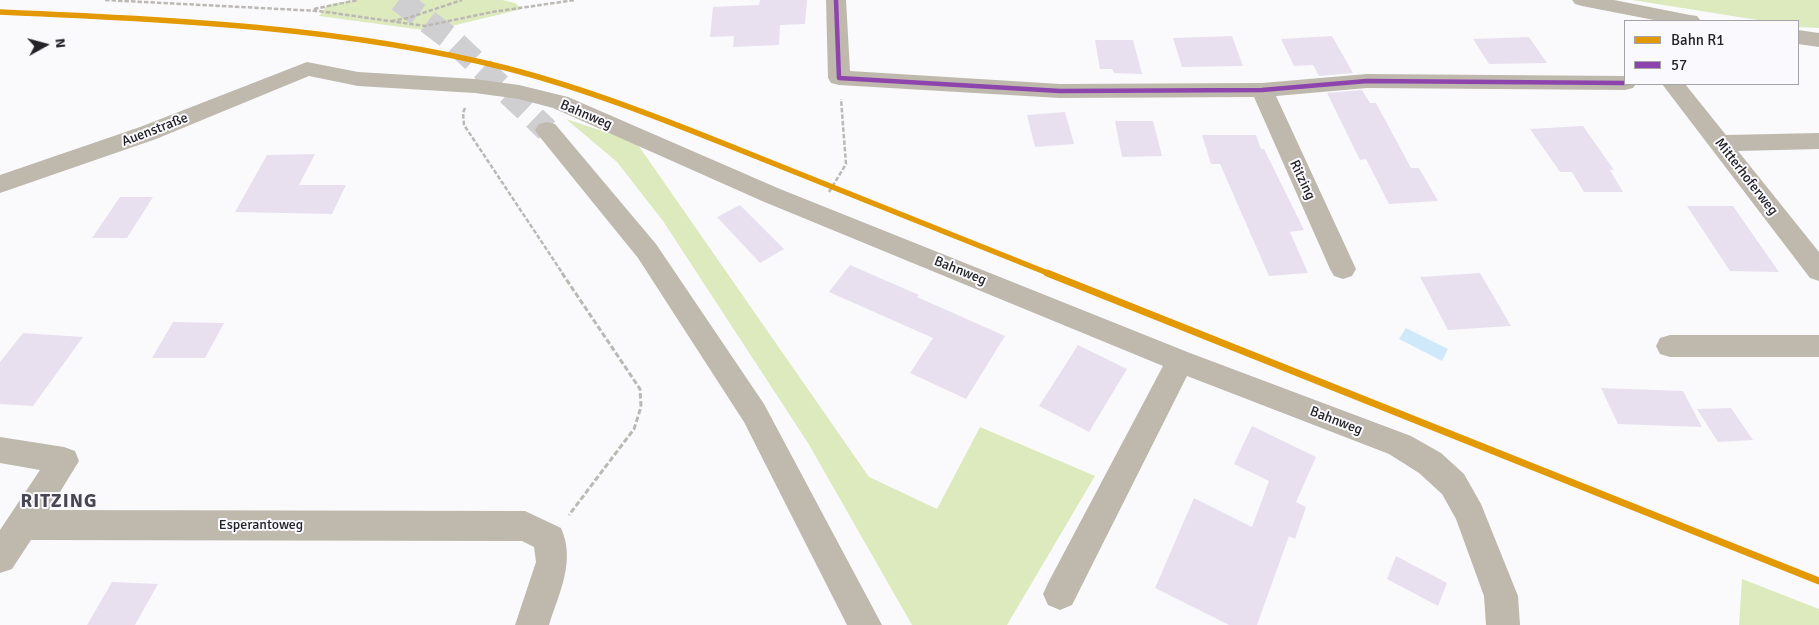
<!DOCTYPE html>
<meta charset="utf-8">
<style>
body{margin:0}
#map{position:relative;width:1819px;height:625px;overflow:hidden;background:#fafafd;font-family:Signika,sans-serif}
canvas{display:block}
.legend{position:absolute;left:1624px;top:20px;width:175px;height:65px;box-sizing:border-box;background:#f9f9fe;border:1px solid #a3a3a8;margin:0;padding:6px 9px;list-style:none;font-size:15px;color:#232327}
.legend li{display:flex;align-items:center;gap:10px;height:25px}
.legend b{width:25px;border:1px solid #a3a3a8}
.north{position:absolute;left:20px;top:20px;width:50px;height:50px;-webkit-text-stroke:4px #f9f9fe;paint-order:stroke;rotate:83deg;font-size:14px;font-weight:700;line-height:20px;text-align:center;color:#232327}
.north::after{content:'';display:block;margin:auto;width:18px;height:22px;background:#232327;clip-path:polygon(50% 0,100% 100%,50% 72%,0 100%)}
</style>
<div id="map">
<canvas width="1819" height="625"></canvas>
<ul class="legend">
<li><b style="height:6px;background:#e29904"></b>Bahn R1</li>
<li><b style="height:6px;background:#8e44ad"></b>57</li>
</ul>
<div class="north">N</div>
</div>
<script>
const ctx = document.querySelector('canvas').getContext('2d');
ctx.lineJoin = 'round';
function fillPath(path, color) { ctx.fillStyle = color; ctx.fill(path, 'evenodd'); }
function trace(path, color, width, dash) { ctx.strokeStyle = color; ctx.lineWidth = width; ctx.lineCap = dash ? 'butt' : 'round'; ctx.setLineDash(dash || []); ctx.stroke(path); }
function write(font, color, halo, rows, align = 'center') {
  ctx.font = font + ' Signika,sans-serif'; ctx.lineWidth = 4; ctx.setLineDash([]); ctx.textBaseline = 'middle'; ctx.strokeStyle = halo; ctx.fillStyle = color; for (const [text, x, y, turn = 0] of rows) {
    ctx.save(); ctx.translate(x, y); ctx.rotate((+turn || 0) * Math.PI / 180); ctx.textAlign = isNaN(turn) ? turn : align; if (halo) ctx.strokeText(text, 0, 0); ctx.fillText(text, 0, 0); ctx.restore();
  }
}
const green = new Path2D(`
 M 352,0 L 502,0 L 515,3 L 522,9 L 431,31 L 319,16 L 327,5 Z
 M 1632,0 L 1819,0 L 1819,28 L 1798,27 L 1798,21 L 1764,21 Z
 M 566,119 L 636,142 L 869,477 L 937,509 L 980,427 L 1095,476 L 1007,625 L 912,625 L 808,443 L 663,221 L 617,162 Z
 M 1742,579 L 1819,609 L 1819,625 L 1739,625 Z`);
const water = new Path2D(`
 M 1406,328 L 1448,349 L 1442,361 L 1399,339 Z`);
const building = new Path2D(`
 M 760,0 L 807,0 L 805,24 L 780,25 L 779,45 L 733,47 L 734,36 L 710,37 L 713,7 L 759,5 Z
 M 1232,36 L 1243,66 L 1182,67 L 1173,38 Z
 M 1332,36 L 1353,73 L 1319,76 L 1313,65 L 1294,66 L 1281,39 Z
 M 1529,37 L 1547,63 L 1489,64 L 1473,39 Z
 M 1095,40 L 1133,40 L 1142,74 L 1114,73 L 1112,69 L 1100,69 Z
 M 1362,90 L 1370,103 L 1376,103 L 1411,168 L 1419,168 L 1438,201 L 1389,204 L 1366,159 L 1360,160 L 1327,93 Z
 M 1065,112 L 1074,144 L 1035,147 L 1027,115 Z
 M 1115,121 L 1153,121 L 1162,156 L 1122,157 Z
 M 1583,126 L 1614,170 L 1610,170 L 1623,192 L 1584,192 L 1572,172 L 1560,172 L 1530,129 Z
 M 1202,135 L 1256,135 L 1261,149 L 1264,149 L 1304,230 L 1290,232 L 1308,273 L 1269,276 L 1220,164 L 1211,164 Z
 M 315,154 L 299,185 L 346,185 L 332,214 L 235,212 L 267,155 Z
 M 120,197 L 153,197 L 127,238 L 92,238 Z
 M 740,205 L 784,249 L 760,263 L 717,217 Z
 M 1687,206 L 1733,206 L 1779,272 L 1730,271 Z
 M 850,265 L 919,295 L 917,297 L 1005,336 L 966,399 L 910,373 L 933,338 L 829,292 Z
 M 1480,273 L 1511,326 L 1448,330 L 1420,277 Z
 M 173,322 L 224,323 L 205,358 L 152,358 Z
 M 23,333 L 83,337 L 33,406 L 0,404 L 0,362 Z
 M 1078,345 L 1127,369 L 1089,432 L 1039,406 Z
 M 1601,388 L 1683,391 L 1702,427 L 1618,424 Z
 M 1731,408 L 1753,440 L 1718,442 L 1697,409 Z
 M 1252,426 L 1316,457 L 1296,502 L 1306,507 L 1295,539 L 1289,536 L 1257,625 L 1229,625 L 1155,588 L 1194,498 L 1252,527 L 1269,481 L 1234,464 Z
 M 1396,556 L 1447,583 L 1438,606 L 1387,579 Z
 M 112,582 L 158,584 L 135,625 L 87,625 Z`);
const majorTunnel = new Path2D(`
 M 399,0 L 452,40 L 547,130`);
const pathFar1 = new Path2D(`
 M 105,0 L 319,11 L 425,26 L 492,12 L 575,0
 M 314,9 L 358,0
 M 391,21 L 408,18 L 462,0
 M 465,108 L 463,113 L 464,125 L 563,274
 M 829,192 L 846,164 L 841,99`);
const path = new Path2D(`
 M 562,273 L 640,389 L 641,407 L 634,429 L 569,515`);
const minor = new Path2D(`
 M 826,0 L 846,0 L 850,71 L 1060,84 L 1262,83 L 1367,74 L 1625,76 L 1625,84 L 1636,84 L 1633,88 L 1625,90 L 1367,88 L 1276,96 L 1356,269 L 1352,276 L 1343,279 L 1334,276 L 1330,269 L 1254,97 L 1060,98 L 839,85 L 831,83 L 828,78 Z
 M 1572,0 L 1614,0 L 1690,15 L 1697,16 L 1701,21 L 1659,21 L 1582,6 L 1575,4 Z
 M 1798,30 L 1819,33 L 1819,47 L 1798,44 Z
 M 307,62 L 358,72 L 475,79 L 519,85 L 568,97 L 780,189 L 1190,353 L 1411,436 L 1441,453 L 1464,474 L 1481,504 L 1518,596 L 1520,625 L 1486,625 L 1484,596 L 1456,519 L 1442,494 L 1419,473 L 1389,454 L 1187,376 L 1072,605 L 1060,610 L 1048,605 L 1043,594 L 1048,583 L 1163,366 L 762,201 L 553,108 L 519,99 L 475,93 L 358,86 L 309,76 L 156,139 L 0,193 L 0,175 L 140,127 Z
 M 1662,84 L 1685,84 L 1726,135 L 1819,133 L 1819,149 L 1738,151 L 1819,252 L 1819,281 L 1810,278 Z
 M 1670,335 L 1819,335 L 1819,357 L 1670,357 L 1660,354 L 1656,346 L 1660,338 Z
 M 0,437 L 64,447 L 75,451 L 79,461 L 49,510 L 525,511 L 561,528 C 576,561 559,593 549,625 L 515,625 L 536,562 L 534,547 L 522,541 L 31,540 L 12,569 L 0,573 L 0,530 L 40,470 L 0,463 Z`);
const major = new Path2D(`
 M 547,122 L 555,124 L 656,244 L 764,404 L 882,625 L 847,625 L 744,422 L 638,258 L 539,136 L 535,130 L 539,124 Z`);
const bus1 = new Path2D(`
 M 836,0 L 839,78 L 1060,91 L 1262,90 L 1367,81 L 1625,83`);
const rail1Far1 = new Path2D(`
 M 0,12 C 167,19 344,27 506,68 C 595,91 680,126 765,160 C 860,198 955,236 1050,274`);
const rail1 = new Path2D(`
 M 1047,273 L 1819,581`);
const streetNames = [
 ["Bahnweg",586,115,23],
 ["Auenstraße",155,130,-21],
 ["Mitterhoferweg",1746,177,52],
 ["Ritzing",1302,180,65],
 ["Bahnweg",960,271,22],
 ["Bahnweg",1336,421,21],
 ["Esperantoweg",261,525]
];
const districtNames = [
 ["RITZING",59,502]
];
fillPath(green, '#dceabe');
fillPath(water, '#cfe9fa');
fillPath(building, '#e8e0ee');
trace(majorTunnel, '#cfcfd2', 24, [24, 12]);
trace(pathFar1, '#bcb8b3', 2.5, [4.5, 2]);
trace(path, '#bcb8b3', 3, [5.5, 2.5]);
fillPath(minor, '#beb8ad');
fillPath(major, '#bfb9ae');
trace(bus1, '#8e44ad', 4.5);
trace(rail1Far1, '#e29904', 5.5);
trace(rail1, '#e29904', 7);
write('14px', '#232327', '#f9f9fe', streetNames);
ctx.letterSpacing = '1px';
write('bold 19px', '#484751', '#f9f9fe', districtNames);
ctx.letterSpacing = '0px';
</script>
